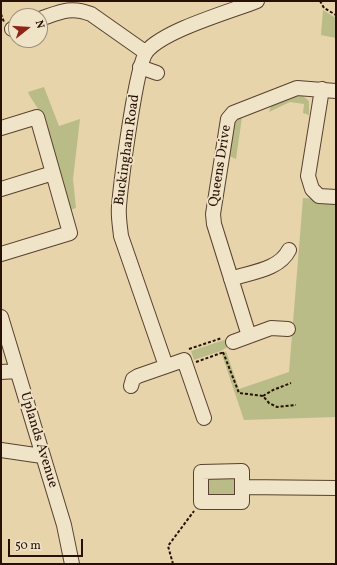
<!DOCTYPE html>
<style>
body{margin:0}
#map{position:relative;width:337px;height:565px;overflow:hidden;background:#e7d4ab;font-family:Vollkorn,serif}
canvas{display:block}
.frame{position:absolute;inset:0;border:2px solid #281005;pointer-events:none}
.north{position:absolute;left:8px;top:8px;width:40px;height:40px;box-sizing:border-box;background:#efe3c8;border:1px solid #9f8f7a;border-radius:50%;rotate:73deg;font-size:11px;font-weight:700;line-height:16px;text-align:center;color:#281005}
.north::after{content:'';display:block;margin:auto;width:14px;height:18px;background:#8f2418;clip-path:polygon(50% 0,100% 100%,50% 72%,0 100%)}
.scale{position:absolute;left:8px;top:539px;width:75px;height:18px;box-sizing:border-box;border:2px solid #281005;border-top:0;padding-left:5px;font-size:12px;line-height:14px;white-space:nowrap;color:#281005;-webkit-text-stroke:3px #efe3c8;paint-order:stroke}
</style>
<div id="map">
<canvas width="337" height="565"></canvas>
<div class="frame"></div>
<div class="north">N</div>
<div class="scale">50 m</div>
</div>
<script>
const ctx = document.querySelector('canvas').getContext('2d');
ctx.lineJoin = 'round';
function fillPath(path, color) { ctx.fillStyle = color; ctx.fill(path, 'evenodd'); }
function trace(path, color, width, dash) { ctx.strokeStyle = color; ctx.lineWidth = width; ctx.lineCap = dash ? 'butt' : 'round'; ctx.setLineDash(dash || []); ctx.stroke(path); }
function write(font, color, halo, rows, align = 'center') {
  ctx.font = font + ' Vollkorn,serif'; ctx.lineWidth = 3.5; ctx.setLineDash([]); ctx.textBaseline = 'middle'; ctx.strokeStyle = halo; ctx.fillStyle = color; for (const [text, x, y, turn = 0] of rows) {
    ctx.save(); ctx.translate(x, y); ctx.rotate((+turn || 0) * Math.PI / 180); ctx.textAlign = isNaN(turn) ? turn : align; if (halo) ctx.strokeText(text, 0, 0); ctx.fillText(text, 0, 0); ctx.restore();
  }
}
const green = new Path2D(`
 M 323,10 L 336,18 L 336,38 L 321,35 Z
 M 44,87 L 59,126 L 80,119 L 73,179 L 76,208 L 70,210 L 40,113 C 37,105 31,100 28,92 Z
 M 296,95 L 303,96 L 309,101 L 309,115 L 303,113 L 304,104 L 290,102 L 269,112 L 271,106 Z
 M 238,117 L 242,117 L 236,159 L 229,156 L 234,125 Z
 M 303,198 L 336,200 L 336,417 L 244,420 L 222,355 L 226,351 L 239,389 L 289,372 Z
 M 227,339 L 229,346 L 221,351 L 194,360 L 191,351 Z
 M 236,478 L 237,496 L 208,498 L 206,479 Z`);
const path = new Path2D(`
 M 320,1 L 324,8 L 336,15
 M 1,14 L 4,22
 M 189,349 L 222,338
 M 223,352 L 239,393 L 263,396 L 269,403 L 277,407 L 296,405
 M 196,362 L 224,352
 M 263,396 L 273,390 L 291,383
 M 173,564 L 168,546 L 194,511`);
const minor = new Path2D(`
 M 40,19 C 60,12 70,6 91,14 L 145,52
 M 12,29 L 16,27
 M 140,67 L 157,73
 M 322,89 L 308,176 L 312,189 L 319,196 L 336,197
 M 1,128 L 37,117 L 53,173 L 1,189
 M 1,254 L 70,233 L 53,173
 M 231,279 C 251,272 279,270 289,250
 M 1,317 L 64,525 L 72,564
 M 249,336 L 214,224 L 213,214 L 228,119 L 233,113 L 297,88 L 336,91
 M 233,342 L 271,328 L 288,329
 M 166,366 L 121,236 C 120,226 118,216 119,206 C 121,183 136,63 147,51 C 165,30 229,12 257,1
 M 1,372 L 17,371
 M 131,386 L 133,379 L 138,376 L 184,360 L 204,418
 M 1,450 L 42,456
 M 242,471 L 242,502 L 201,502 L 201,472 Z
 M 242,487 L 336,488`);
const streetNames = [
 ["Buckingham Road",128,150,-82],
 ["Queens Drive",221,166,-81],
 ["Uplands Avenue",38,440,73]
];
fillPath(green, '#b9bc86');
trace(minor, '#58412e', 16);
trace(path, '#281005', 2, [3, 2]);
trace(minor, '#efe3c8', 14);
write('14px', '#281005', '#efe3c8', streetNames);
</script>
